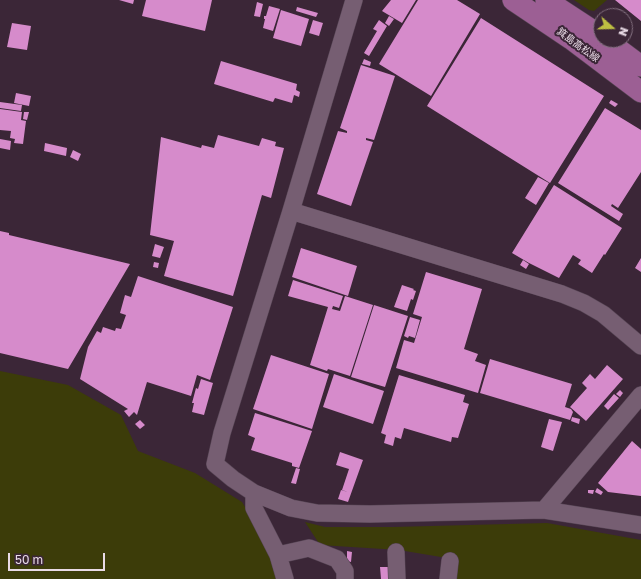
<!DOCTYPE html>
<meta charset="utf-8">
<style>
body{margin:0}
#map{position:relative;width:641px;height:579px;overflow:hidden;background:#3b2637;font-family:"Golos Text",sans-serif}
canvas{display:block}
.north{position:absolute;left:593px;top:8px;width:40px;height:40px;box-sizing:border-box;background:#3b2637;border:1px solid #816e7d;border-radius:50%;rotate:110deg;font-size:11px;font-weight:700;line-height:16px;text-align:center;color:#e9dbe6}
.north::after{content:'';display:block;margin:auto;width:14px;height:18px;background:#bebf42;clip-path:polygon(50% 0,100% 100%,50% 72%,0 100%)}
.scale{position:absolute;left:8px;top:553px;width:97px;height:18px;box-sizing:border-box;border:2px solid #e9dbe6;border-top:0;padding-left:5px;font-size:12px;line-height:14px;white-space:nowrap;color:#e9dbe6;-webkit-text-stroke:3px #3b2637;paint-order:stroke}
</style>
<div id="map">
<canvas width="641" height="579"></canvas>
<div class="north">N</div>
<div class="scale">50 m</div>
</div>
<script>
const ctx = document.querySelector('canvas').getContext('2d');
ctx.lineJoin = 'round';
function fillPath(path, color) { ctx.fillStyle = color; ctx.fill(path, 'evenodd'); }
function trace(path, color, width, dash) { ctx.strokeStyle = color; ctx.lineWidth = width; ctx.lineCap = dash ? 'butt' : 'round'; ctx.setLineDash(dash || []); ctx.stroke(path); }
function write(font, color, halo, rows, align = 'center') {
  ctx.font = font + ' "Golos Text","Noto Sans JP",sans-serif'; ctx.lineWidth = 4; ctx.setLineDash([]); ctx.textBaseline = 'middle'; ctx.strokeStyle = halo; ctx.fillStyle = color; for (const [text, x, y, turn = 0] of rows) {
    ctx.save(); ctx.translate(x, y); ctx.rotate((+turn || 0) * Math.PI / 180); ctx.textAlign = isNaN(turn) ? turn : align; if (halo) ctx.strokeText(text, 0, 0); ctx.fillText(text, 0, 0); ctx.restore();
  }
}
const green = new Path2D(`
 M 574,0 L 607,0 L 594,11 L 589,10 Z
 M 0,371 L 68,385 L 121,415 L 138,451 L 195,473 L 242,502 L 272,551 L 280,579 L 0,579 Z
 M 305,522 L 325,527 L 393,527 L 547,523 L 641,540 L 641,579 L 451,579 L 453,559 L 399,550 L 320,545 Z`);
const building = new Path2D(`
 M 119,0 L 134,0 L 133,4 Z
 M 146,0 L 212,0 L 205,31 L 142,16 Z
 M 391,0 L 416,0 L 402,23 L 382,11 Z
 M 418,0 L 457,0 L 480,14 L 431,96 L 379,64 Z
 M 615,0 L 641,0 L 641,21 Z
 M 257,2 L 263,4 L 260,17 L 254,16 Z
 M 269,6 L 280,9 L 273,31 L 263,28 L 265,19 L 264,19 L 264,16 L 266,16 Z
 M 297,7 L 318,13 L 316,17 L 296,11 Z
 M 281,10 L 309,19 L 301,46 L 273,38 Z
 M 389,16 L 394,19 L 389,26 L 385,23 Z
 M 481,18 L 604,96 L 550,183 L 427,106 Z
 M 313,20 L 323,23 L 319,36 L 309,33 Z
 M 379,20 L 387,26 L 369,56 L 364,53 L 377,31 L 373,29 Z
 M 12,23 L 31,26 L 27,50 L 7,47 Z
 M 364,59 L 371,62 L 370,66 L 362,64 Z
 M 221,61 L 297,84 L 296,90 L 300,92 L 299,97 L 294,95 L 292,103 L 275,98 L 273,102 L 214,84 Z
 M 361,65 L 395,76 L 374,140 L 366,138 L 366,140 L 373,142 L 351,206 L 317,194 L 338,131 L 347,133 L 347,131 L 340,128 Z
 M 16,93 L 31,96 L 29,106 L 14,103 Z
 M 611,100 L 618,104 L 615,107 L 609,103 Z
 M 0,102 L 22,105 L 21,111 L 0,108 Z
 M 605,108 L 641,130 L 641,172 L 618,208 L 612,204 L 611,206 L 623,214 L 619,221 L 558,183 Z
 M 0,109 L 22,112 L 21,120 L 26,121 L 23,144 L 14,143 L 15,139 L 10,138 L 11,131 L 0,130 Z
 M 24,112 L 29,112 L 27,120 L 23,119 Z
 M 218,135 L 259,146 L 262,138 L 276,142 L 275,146 L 284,148 L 271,198 L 262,195 L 233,296 L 164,276 L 174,241 L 150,235 L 161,137 L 201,148 L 202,145 L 214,148 Z
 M 0,139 L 11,141 L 10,150 L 0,148 Z
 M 45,143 L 67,148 L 66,156 L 44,151 Z
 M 73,150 L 81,154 L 78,161 L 70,157 Z
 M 538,177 L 549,183 L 536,205 L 525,198 Z
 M 554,185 L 622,228 L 605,255 L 604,254 L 592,273 L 578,264 L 581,260 L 573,255 L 559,278 L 529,263 L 512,253 Z
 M 0,231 L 9,233 L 9,235 L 130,264 L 68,369 L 0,353 Z
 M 155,244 L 164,247 L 160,258 L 152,256 Z
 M 301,248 L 357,266 L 348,296 L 292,277 Z
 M 641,258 L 641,272 L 635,268 Z
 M 523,260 L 529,264 L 526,269 L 520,265 Z
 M 154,262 L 159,263 L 158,268 L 153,267 Z
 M 426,272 L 482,289 L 464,349 L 478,354 L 475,361 L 486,365 L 478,393 L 396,368 L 404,340 L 414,343 L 422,317 L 413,314 Z
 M 138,276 L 233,307 L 210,380 L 197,375 L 191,396 L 147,382 L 137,415 L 134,412 L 129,417 L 124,411 L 128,409 L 80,379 L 88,347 L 97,331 L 101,333 L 103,327 L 115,331 L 116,328 L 121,329 L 126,315 L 120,313 L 125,295 L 131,297 Z
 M 293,280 L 343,296 L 339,308 L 333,306 L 332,309 L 340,311 L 345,296 L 373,305 L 350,376 L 328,369 L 327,371 L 310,365 L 328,307 L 288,296 Z
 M 402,285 L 414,289 L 413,290 L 416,291 L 413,300 L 411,299 L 407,311 L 394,307 Z
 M 374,305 L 408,316 L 385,387 L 351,377 Z
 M 410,317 L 420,320 L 415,338 L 409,336 L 408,338 L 404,336 Z
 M 271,355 L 329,374 L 312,429 L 253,409 Z
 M 490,359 L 572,384 L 565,407 L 571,409 L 573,412 L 570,420 L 480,393 Z
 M 607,365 L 623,379 L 586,421 L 570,407 L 587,388 L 582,383 L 590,374 L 595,379 Z
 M 334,374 L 384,391 L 373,424 L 323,407 Z
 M 399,375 L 465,395 L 463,402 L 469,404 L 458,438 L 452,437 L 451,442 L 404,428 L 401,439 L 395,437 L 393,446 L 384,443 L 386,435 L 381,433 Z
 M 201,379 L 213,383 L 204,415 L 192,412 L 194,403 L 192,403 L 196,388 L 198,389 Z
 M 620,390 L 623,393 L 620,397 L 616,394 Z
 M 614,394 L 619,398 L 608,410 L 604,406 Z
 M 255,413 L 312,431 L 299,468 L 292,466 L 292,463 L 251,450 L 255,438 L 248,435 Z
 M 572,417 L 580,419 L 579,424 L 571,421 Z
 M 549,419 L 562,422 L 553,451 L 541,447 Z
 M 140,420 L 145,425 L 140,429 L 135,424 Z
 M 632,441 L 641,449 L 641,496 L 608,492 L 598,483 Z
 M 340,452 L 363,460 L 348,502 L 338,499 L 341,490 L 348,492 L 342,490 L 349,469 L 336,465 Z
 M 296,468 L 300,469 L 296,484 L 291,483 Z
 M 597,488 L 603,492 L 601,495 L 595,492 Z
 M 588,490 L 594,490 L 593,494 L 588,493 Z
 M 347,551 L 352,552 L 351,562 L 347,561 Z
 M 380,567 L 392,567 L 393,579 L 381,579 Z`);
const minor = new Path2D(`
 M 354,0 L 291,211 L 222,433 L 215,464 L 233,479 L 254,493 L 291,508 L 317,513 L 370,514 L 544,510 L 641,525
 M 291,211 L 562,294 L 584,303 L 603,314 L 641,346
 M 254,493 L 254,508 L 278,555 L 285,579
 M 544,510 L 641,395
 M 396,552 L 397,579
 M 278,555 L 309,548 L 337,559 L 345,571 L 345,579
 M 448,579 L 450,561`);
const major = new Path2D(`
 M 513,0 L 571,39 L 641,92
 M 546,0 L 601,36
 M 606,40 L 641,66`);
const streetNames = [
 ["箕島高松線",578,45,36]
];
fillPath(green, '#3c3c09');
fillPath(building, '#d68bcb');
trace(minor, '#554453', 18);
trace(major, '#554453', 22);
trace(minor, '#765e72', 17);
trace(major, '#9c5f94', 21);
write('10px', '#e9dbe6', '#3b2637', streetNames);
</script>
